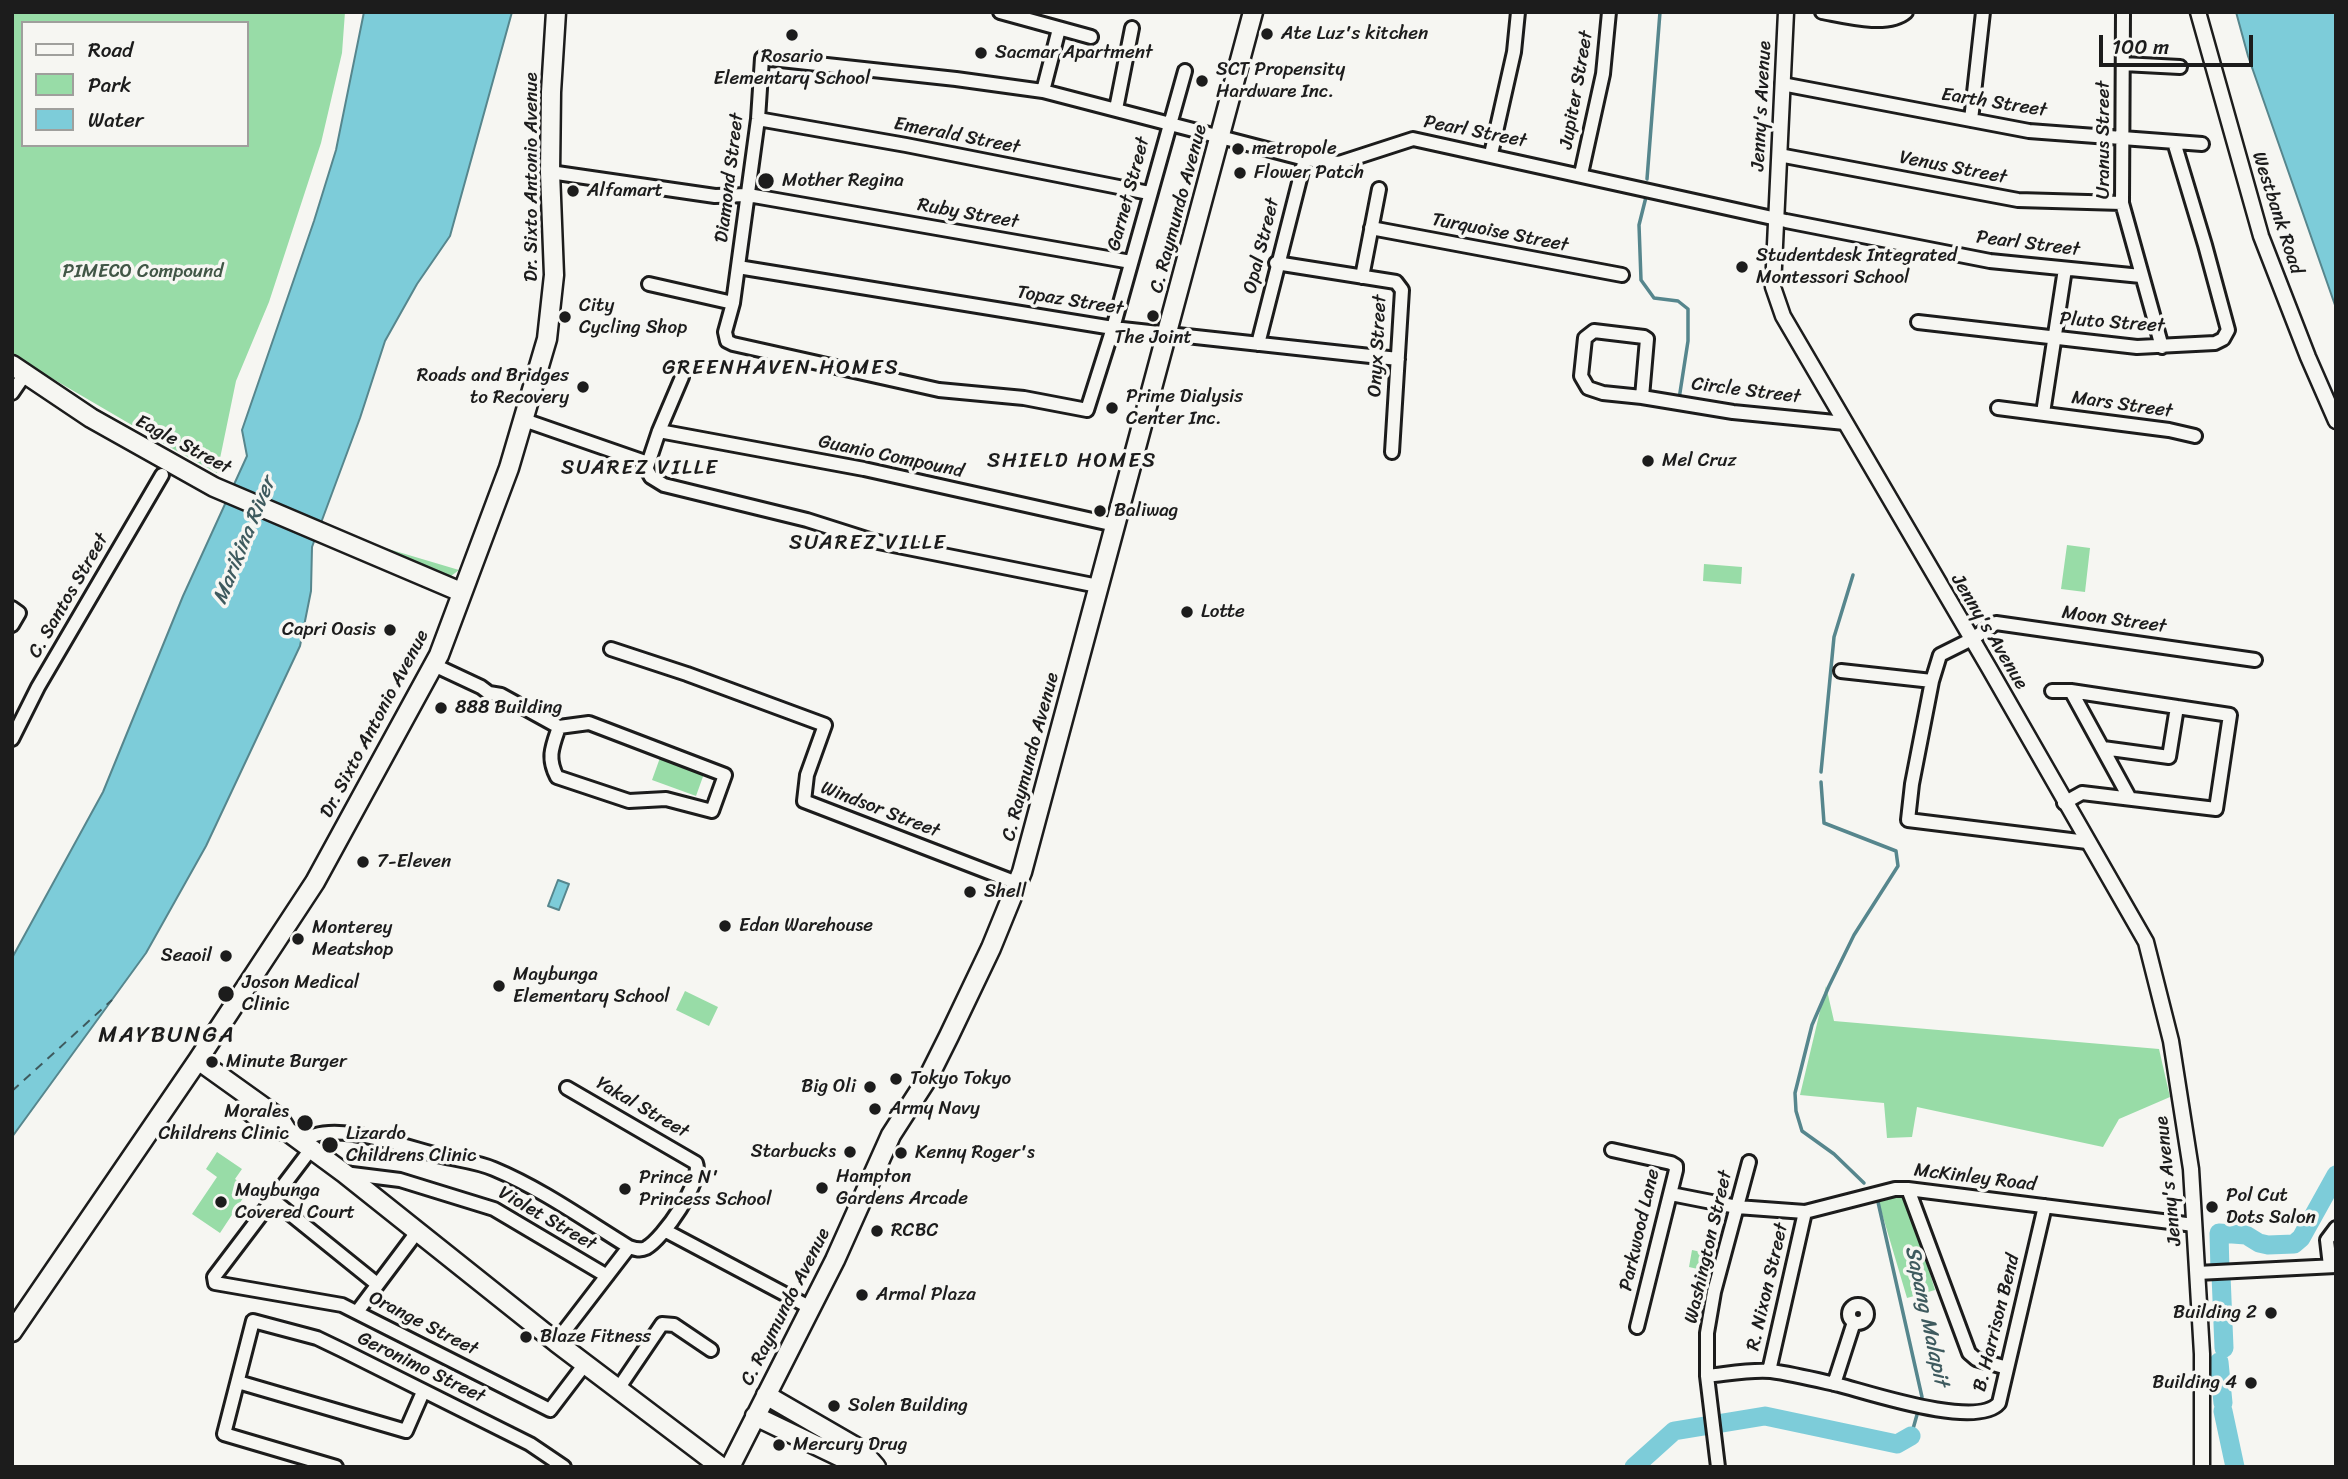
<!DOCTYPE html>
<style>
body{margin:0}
#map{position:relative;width:2348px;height:1479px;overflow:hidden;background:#f6f6f2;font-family:Sriracha,sans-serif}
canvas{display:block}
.frame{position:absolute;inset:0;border:14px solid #1c1c1c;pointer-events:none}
.legend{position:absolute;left:21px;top:21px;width:228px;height:126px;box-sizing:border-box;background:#f6f6f2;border:2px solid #9f9f9c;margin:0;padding:9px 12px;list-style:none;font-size:21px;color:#1c1c1c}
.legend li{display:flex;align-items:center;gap:14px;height:35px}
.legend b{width:35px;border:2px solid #9f9f9c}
.scale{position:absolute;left:2099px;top:35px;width:154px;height:32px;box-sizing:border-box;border:4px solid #1c1c1c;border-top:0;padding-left:9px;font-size:21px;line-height:24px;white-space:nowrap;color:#1c1c1c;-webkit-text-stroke:5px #f6f6f2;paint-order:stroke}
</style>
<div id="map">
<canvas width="2348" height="1479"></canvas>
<div class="frame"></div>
<ul class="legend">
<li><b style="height:9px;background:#f6f6f2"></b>Road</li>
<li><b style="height:19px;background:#98dca7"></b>Park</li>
<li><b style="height:19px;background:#7dccd9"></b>Water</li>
</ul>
<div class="scale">100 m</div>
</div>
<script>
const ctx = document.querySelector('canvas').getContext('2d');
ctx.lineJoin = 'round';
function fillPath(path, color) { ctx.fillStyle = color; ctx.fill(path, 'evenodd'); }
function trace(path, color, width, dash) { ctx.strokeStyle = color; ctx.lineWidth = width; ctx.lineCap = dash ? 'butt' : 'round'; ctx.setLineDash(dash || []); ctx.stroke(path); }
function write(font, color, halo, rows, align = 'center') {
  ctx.font = font + ' Sriracha,sans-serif'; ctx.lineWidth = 7; ctx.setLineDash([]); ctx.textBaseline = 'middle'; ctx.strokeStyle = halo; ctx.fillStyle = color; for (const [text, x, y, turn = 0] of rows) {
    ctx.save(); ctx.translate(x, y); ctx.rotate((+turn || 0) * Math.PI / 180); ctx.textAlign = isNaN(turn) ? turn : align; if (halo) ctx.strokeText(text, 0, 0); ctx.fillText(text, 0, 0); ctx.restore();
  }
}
const green = new Path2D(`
 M 12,12 L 345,12 L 342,53 L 321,143 L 269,302 L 236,381 L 217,473 L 166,445 L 12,355 ZM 23,23 L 247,23 L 247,145 L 23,145 Z
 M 2067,545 L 2090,548 L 2085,592 L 2061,589 Z
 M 385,548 L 459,570 L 447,579 Z
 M 1704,564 L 1742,567 L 1741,584 L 1703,581 Z
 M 661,755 L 705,771 L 696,796 L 652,780 Z
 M 1826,986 L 1834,1021 L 2159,1049 L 2170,1097 L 2119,1119 L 2103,1147 L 1917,1107 L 1912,1137 L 1887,1138 L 1884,1103 L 1800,1095 Z
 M 685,991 L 718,1007 L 709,1026 L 676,1010 Z
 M 217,1152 L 242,1169 L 235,1179 L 249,1189 L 220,1233 L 192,1214 L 217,1177 L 206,1169 Z
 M 1905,1192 L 1935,1290 L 1907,1298 L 1878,1200 Z
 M 1692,1250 L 1715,1255 L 1711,1272 L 1689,1267 Z`);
const water = new Path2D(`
 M 364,12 L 512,12 L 450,236 L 417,284 L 385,341 L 360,418 L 312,547 L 311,591 L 300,646 L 206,846 L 146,953 L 12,1137 L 12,958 L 103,792 L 183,596 L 247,456 L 242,430 L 314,221 L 336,150 Z
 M 2236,12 L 2336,12 L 2336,308 L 2248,56 Z
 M 558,880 L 569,884 L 559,910 L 548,906 Z`);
const stream = new Path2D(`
 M 1647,179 L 1660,12
 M 1646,197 L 1639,225 L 1641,280 L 1654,298 L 1678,301 L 1688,309 L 1688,341 L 1679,399
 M 1821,772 L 1834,637 L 1853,575
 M 1821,782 L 1824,823 L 1896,851 L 1898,866 L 1854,935 L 1829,986 L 1812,1025 L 1795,1093 L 1796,1111 L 1802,1131 L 1834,1154 L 1864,1183
 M 1878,1202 L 1922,1397 L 1911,1436`);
const river = new Path2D(`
 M 2220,1271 L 2219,1233 L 2246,1235 L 2259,1243 L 2268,1245 L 2294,1244 L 2301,1238 L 2336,1175
 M 2221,1275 L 2224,1348
 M 2219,1362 L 2223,1403
 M 2223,1411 L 2235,1467
 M 1634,1467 L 1674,1431 L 1765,1416 L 1897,1444 L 1911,1436`);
const ferry = new Path2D(`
 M 12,1091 L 112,1000`);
const minor = new Path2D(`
 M 1000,12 L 1091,37
 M 1822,12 C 1844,16 1888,28 1906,12
 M 2123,12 L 2122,203 L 2162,347
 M 2123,64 L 2180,67
 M 1782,84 L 2029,131 L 2202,144
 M 1043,91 L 1059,29
 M 1116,109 L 1132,28
 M 758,119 L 906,145 L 1149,193
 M 1971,120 L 1983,12
 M 1491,154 L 1514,52 L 1518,12
 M 1779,155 L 2018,200 L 2122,203
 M 550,172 L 715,196 L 748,195 L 1131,262
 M 1581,174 L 1603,74 L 1609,12
 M 1371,228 L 1622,275
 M 1276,263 L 1396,282 L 1402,290 L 1392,452
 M 738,267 L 1113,328 L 1398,359
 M 1362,277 L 1379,189
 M 649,284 L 733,303 L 758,119 L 762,58 L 956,79 L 1043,91 L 1305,159 L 1339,163 L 1413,139 L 1786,221 L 1990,261 L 2141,276
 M 733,303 L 725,332 L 727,341 L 733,344 L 939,390 L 1024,398 L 1087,410 L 1113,328 L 1185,71
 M 1918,322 L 2137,347 L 2215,343 L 2223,339 L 2228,330 L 2205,245 L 2174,142
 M 1258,344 L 1305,159
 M 12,393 L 25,374
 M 1642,397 L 1603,393 L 1588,388 L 1581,376 L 1585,338 L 1594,331 L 1644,337 L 1647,339 L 1642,397 L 1733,412 L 1845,423
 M 1998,408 L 2169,430 L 2195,436
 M 2043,413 L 2065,269
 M 524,420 L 642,461 L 651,477 L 664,485 L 807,520 L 873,541 L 1098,586
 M 659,431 L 864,469 L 1115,525
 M 646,470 L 659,431 L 682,377
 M 12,608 L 19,613 L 12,625
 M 611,649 L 687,674 L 825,725 L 807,775 L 804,801 L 1017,883
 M 434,665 L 481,687 L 489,693 L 501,695 L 559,727 L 589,723 L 725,775 L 712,811 L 666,799 L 629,801 L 557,777 C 547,758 552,747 559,727
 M 1841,671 L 1932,681
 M 2052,691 L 2071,691 L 2230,715 L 2216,809 L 2082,793 L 2064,803
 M 2071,691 L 2129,797
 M 12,739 L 38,687 L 162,475
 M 2103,748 L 2169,757 L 2177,707
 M 2087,842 L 1908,820 L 1912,784 L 1932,681 L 1940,655 L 1972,639 L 1996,623 L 2255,660
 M 303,1142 C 328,1117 411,1149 442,1156 C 459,1160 478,1162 494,1169 C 542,1189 585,1220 629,1247 C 635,1249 640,1251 646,1248 C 663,1239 703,1181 696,1163 L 567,1088
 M 311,1149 L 214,1277 L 215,1283 L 342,1305 L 550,1410 L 585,1364
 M 1612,1150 L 1671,1163 L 1676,1166 L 1676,1170 L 1637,1327
 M 344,1173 L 400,1180 L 494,1209 L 607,1276
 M 1908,1189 L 1969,1353 L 1976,1359 L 2007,1368
 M 1671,1194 L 1737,1207 L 1805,1212 L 1895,1189 L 1908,1189 L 2194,1225
 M 273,1200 L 377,1284
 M 666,1231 L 811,1308
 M 2330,1266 L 2327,1240 L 2336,1228
 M 2197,1273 L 2336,1266
 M1849 1314a9 9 0 1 1 18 0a9 9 0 1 1-18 0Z
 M 357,1312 L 417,1232
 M 556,1342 L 629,1247
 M 1769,1371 L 1805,1212
 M 1707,1376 C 1727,1374 1751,1369 1771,1371 C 1793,1374 1817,1380 1839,1385 C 1870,1393 1977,1429 1999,1403 L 2045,1206
 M 238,1382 L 406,1431 L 423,1392
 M 1834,1384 L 1854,1322
 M 618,1389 L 662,1324 L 674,1325 L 711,1350
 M 336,1467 L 224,1434 L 253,1321 L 317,1338 L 342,1350 L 530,1444 L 564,1467
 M 1718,1467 L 1707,1376 L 1707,1333 L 1714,1292 L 1749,1162`);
const tertiary = new Path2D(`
 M 1786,12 L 1773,287 L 1783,316 L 1989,668 L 2146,942 L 2171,1041 L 2191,1169 L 2202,1354 L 2202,1467
 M 2198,12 L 2261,236 L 2308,357 L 2336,421`);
const secondary = new Path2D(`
 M 12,365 L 91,418 L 214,487 L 461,592
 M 198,1060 L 279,1118 L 287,1131 L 344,1173 L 556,1342 L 721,1467
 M 246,1108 L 272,1129 L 287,1131
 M 12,1332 L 198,1060 L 315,882 L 439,655 L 509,468 L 547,339 L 554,275 L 550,172 L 551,92 L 556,12
 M 766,1395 L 861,1450 L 876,1467
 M 755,1416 L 855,1464 L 870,1467
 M 730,1467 L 835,1260 L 891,1135 L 929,1076 L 949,1036 L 991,948 L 1022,872 L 1253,12`);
const markers = [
 [1267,34,7,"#1c1c1c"],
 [792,35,7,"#1c1c1c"],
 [981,53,7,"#1c1c1c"],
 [1202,81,7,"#1c1c1c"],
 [1238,149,7,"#1c1c1c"],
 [1240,173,7,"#1c1c1c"],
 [766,181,9,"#1c1c1c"],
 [573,191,7,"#1c1c1c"],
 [1742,267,7,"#1c1c1c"],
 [1153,316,7,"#1c1c1c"],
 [565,317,7,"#1c1c1c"],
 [583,387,7,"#1c1c1c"],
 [1112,408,7,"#1c1c1c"],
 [1648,461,7,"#1c1c1c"],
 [1100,511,7,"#1c1c1c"],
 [1187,612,7,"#1c1c1c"],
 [390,630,7,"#1c1c1c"],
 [441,708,7,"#1c1c1c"],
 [363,862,7,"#1c1c1c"],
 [970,892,7,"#1c1c1c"],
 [725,926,7,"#1c1c1c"],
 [298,939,7,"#1c1c1c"],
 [226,956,7,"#1c1c1c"],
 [499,986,7,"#1c1c1c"],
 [226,994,9,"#1c1c1c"],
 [212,1062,7,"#1c1c1c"],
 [896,1079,7,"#1c1c1c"],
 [870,1087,7,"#1c1c1c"],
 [875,1109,7,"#1c1c1c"],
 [305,1123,9,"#1c1c1c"],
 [330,1145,9,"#1c1c1c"],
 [850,1152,7,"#1c1c1c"],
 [901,1153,7,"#1c1c1c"],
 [822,1188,7,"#1c1c1c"],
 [625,1189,7,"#1c1c1c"],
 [221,1202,7,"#1c1c1c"],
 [2212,1207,7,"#1c1c1c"],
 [877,1231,7,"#1c1c1c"],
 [862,1295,7,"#1c1c1c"],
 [2271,1313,7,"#1c1c1c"],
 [526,1337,7,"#1c1c1c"],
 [2251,1383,7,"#1c1c1c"],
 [834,1406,7,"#1c1c1c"],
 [779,1445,7,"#1c1c1c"]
];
const poiNames = [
 ["Ate Luz's kitchen",1281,34],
 ["Sacmar Apartment",995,53],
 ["Rosario",792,57,"center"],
 ["Elementary School",792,79,"center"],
 ["SCT Propensity",1216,70],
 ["Hardware Inc.",1216,92],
 ["metropole",1252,149],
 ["Flower Patch",1254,173],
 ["Mother Regina",782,181],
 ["Alfamart",587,191],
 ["Studentdesk Integrated",1756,256],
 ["Montessori School",1756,278],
 ["City",579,306],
 ["Cycling Shop",579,328],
 ["The Joint",1153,338,"center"],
 ["Roads and Bridges",569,376,"right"],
 ["to Recovery",569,398,"right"],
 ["Prime Dialysis",1126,397],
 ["Center Inc.",1126,419],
 ["Mel Cruz",1662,461],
 ["Baliwag",1114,511],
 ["Lotte",1201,612],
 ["Capri Oasis",376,630,"right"],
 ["888 Building",455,708],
 ["7-Eleven",377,862],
 ["Shell",984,892],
 ["Edan Warehouse",739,926],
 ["Monterey",312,928],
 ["Meatshop",312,950],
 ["Seaoil",212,956,"right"],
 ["Maybunga",513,975],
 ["Elementary School",513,997],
 ["Joson Medical",242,983],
 ["Clinic",242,1005],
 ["Minute Burger",226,1062],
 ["Tokyo Tokyo",910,1079],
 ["Big Oli",856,1087,"right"],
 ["Army Navy",889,1109],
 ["Morales",289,1112,"right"],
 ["Childrens Clinic",289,1134,"right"],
 ["Lizardo",346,1134],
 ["Childrens Clinic",346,1156],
 ["Starbucks",836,1152,"right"],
 ["Kenny Roger's",915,1153],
 ["Hampton",836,1177],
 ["Gardens Arcade",836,1199],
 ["Prince N'",639,1178],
 ["Princess School",639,1200],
 ["Maybunga",235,1191],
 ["Covered Court",235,1213],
 ["Pol Cut",2226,1196],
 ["Dots Salon",2226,1218],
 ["RCBC",891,1231],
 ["Armal Plaza",876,1295],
 ["Building 2",2257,1313,"right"],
 ["Blaze Fitness",540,1337],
 ["Building 4",2237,1383,"right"],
 ["Solen Building",848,1406],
 ["Mercury Drug",793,1445]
];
const streetNames = [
 ["Jupiter Street",1577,90,-80],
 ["Earth Street",1994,103,9],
 ["Jenny's Avenue",1762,106,-87],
 ["Pearl Street",1475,132,11],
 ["Emerald Street",957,136,11],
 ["Uranus Street",2104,140,-90],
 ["Venus Street",1953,168,11],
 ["Dr. Sixto Antonio Avenue",532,177,-90],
 ["Diamond Street",730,178,-83],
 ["Garnet Street",1129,194,-75],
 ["C. Raymundo Avenue",1179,209,-75],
 ["Westbank Road",2277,213,72],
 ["Ruby Street",968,214,10],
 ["Turquoise Street",1500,233,11],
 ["Pearl Street",2028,244,7],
 ["Opal Street",1262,246,-76],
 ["Topaz Street",1070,301,9],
 ["Pluto Street",2112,323,4],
 ["Onyx Street",1378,346,-87],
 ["Circle Street",1746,391,7],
 ["Mars Street",2122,405,8],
 ["Eagle Street",183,445,28],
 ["Guanio Compound",891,457,12],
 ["C. Santos Street",69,596,-60],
 ["Moon Street",2114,620,8],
 ["Jenny's Avenue",1989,632,59],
 ["Dr. Sixto Antonio Avenue",375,724,-62],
 ["C. Raymundo Avenue",1031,757,-75],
 ["Windsor Street",880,810,21],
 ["Yakal Street",642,1108,30],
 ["McKinley Road",1975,1178,7],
 ["Jenny's Avenue",2169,1181,-96],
 ["Violet Street",547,1219,30],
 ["Parkwood Lane",1640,1230,-77],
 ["Washington Street",1709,1247,-77],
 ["R. Nixon Street",1768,1287,-77],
 ["C. Raymundo Avenue",786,1307,-63],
 ["B. Harrison Bend",1997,1323,-76],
 ["Orange Street",423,1324,27],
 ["Geronimo Street",421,1368,26]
];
const parkNames = [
 ["PIMECO Compound",143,272]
];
const neighbourhoodNames = [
 ["GREENHAVEN HOMES",781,369],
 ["SHIELD HOMES",1072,462],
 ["SUAREZ VILLE",640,469],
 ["SUAREZ VILLE",868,544]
];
const waterNames = [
 ["Marikina River",245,541,-68],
 ["Sapang Malapit",1926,1316,78]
];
const quarterNames = [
 ["MAYBUNGA",167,1036]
];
fillPath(green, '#98dca7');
fillPath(water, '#7dccd9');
trace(water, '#56868d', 2);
trace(stream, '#56868d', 3.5);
trace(river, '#7dccd9', 19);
trace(ferry, '#3e5a5e', 2, [9, 7]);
trace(minor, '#1c1c1c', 18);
trace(tertiary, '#1c1c1c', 19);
trace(secondary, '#1c1c1c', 23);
trace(minor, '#f6f6f2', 12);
trace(tertiary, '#f6f6f2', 14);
trace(secondary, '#f6f6f2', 18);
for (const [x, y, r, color] of markers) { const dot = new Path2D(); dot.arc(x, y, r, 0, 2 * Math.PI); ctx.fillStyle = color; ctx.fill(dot); trace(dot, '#f6f6f2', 2.5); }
write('19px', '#1c1c1c', '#f6f6f2', poiNames, 'left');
write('19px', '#1c1c1c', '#f6f6f2', streetNames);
write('19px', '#415646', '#f6f6f2', parkNames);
ctx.letterSpacing = '2px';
write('21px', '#1c1c1c', '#f6f6f2', neighbourhoodNames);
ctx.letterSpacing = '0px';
write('italic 21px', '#3e5a5e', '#f6f6f2', waterNames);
ctx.letterSpacing = '2px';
write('23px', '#1c1c1c', '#f6f6f2', quarterNames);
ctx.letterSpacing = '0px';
</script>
